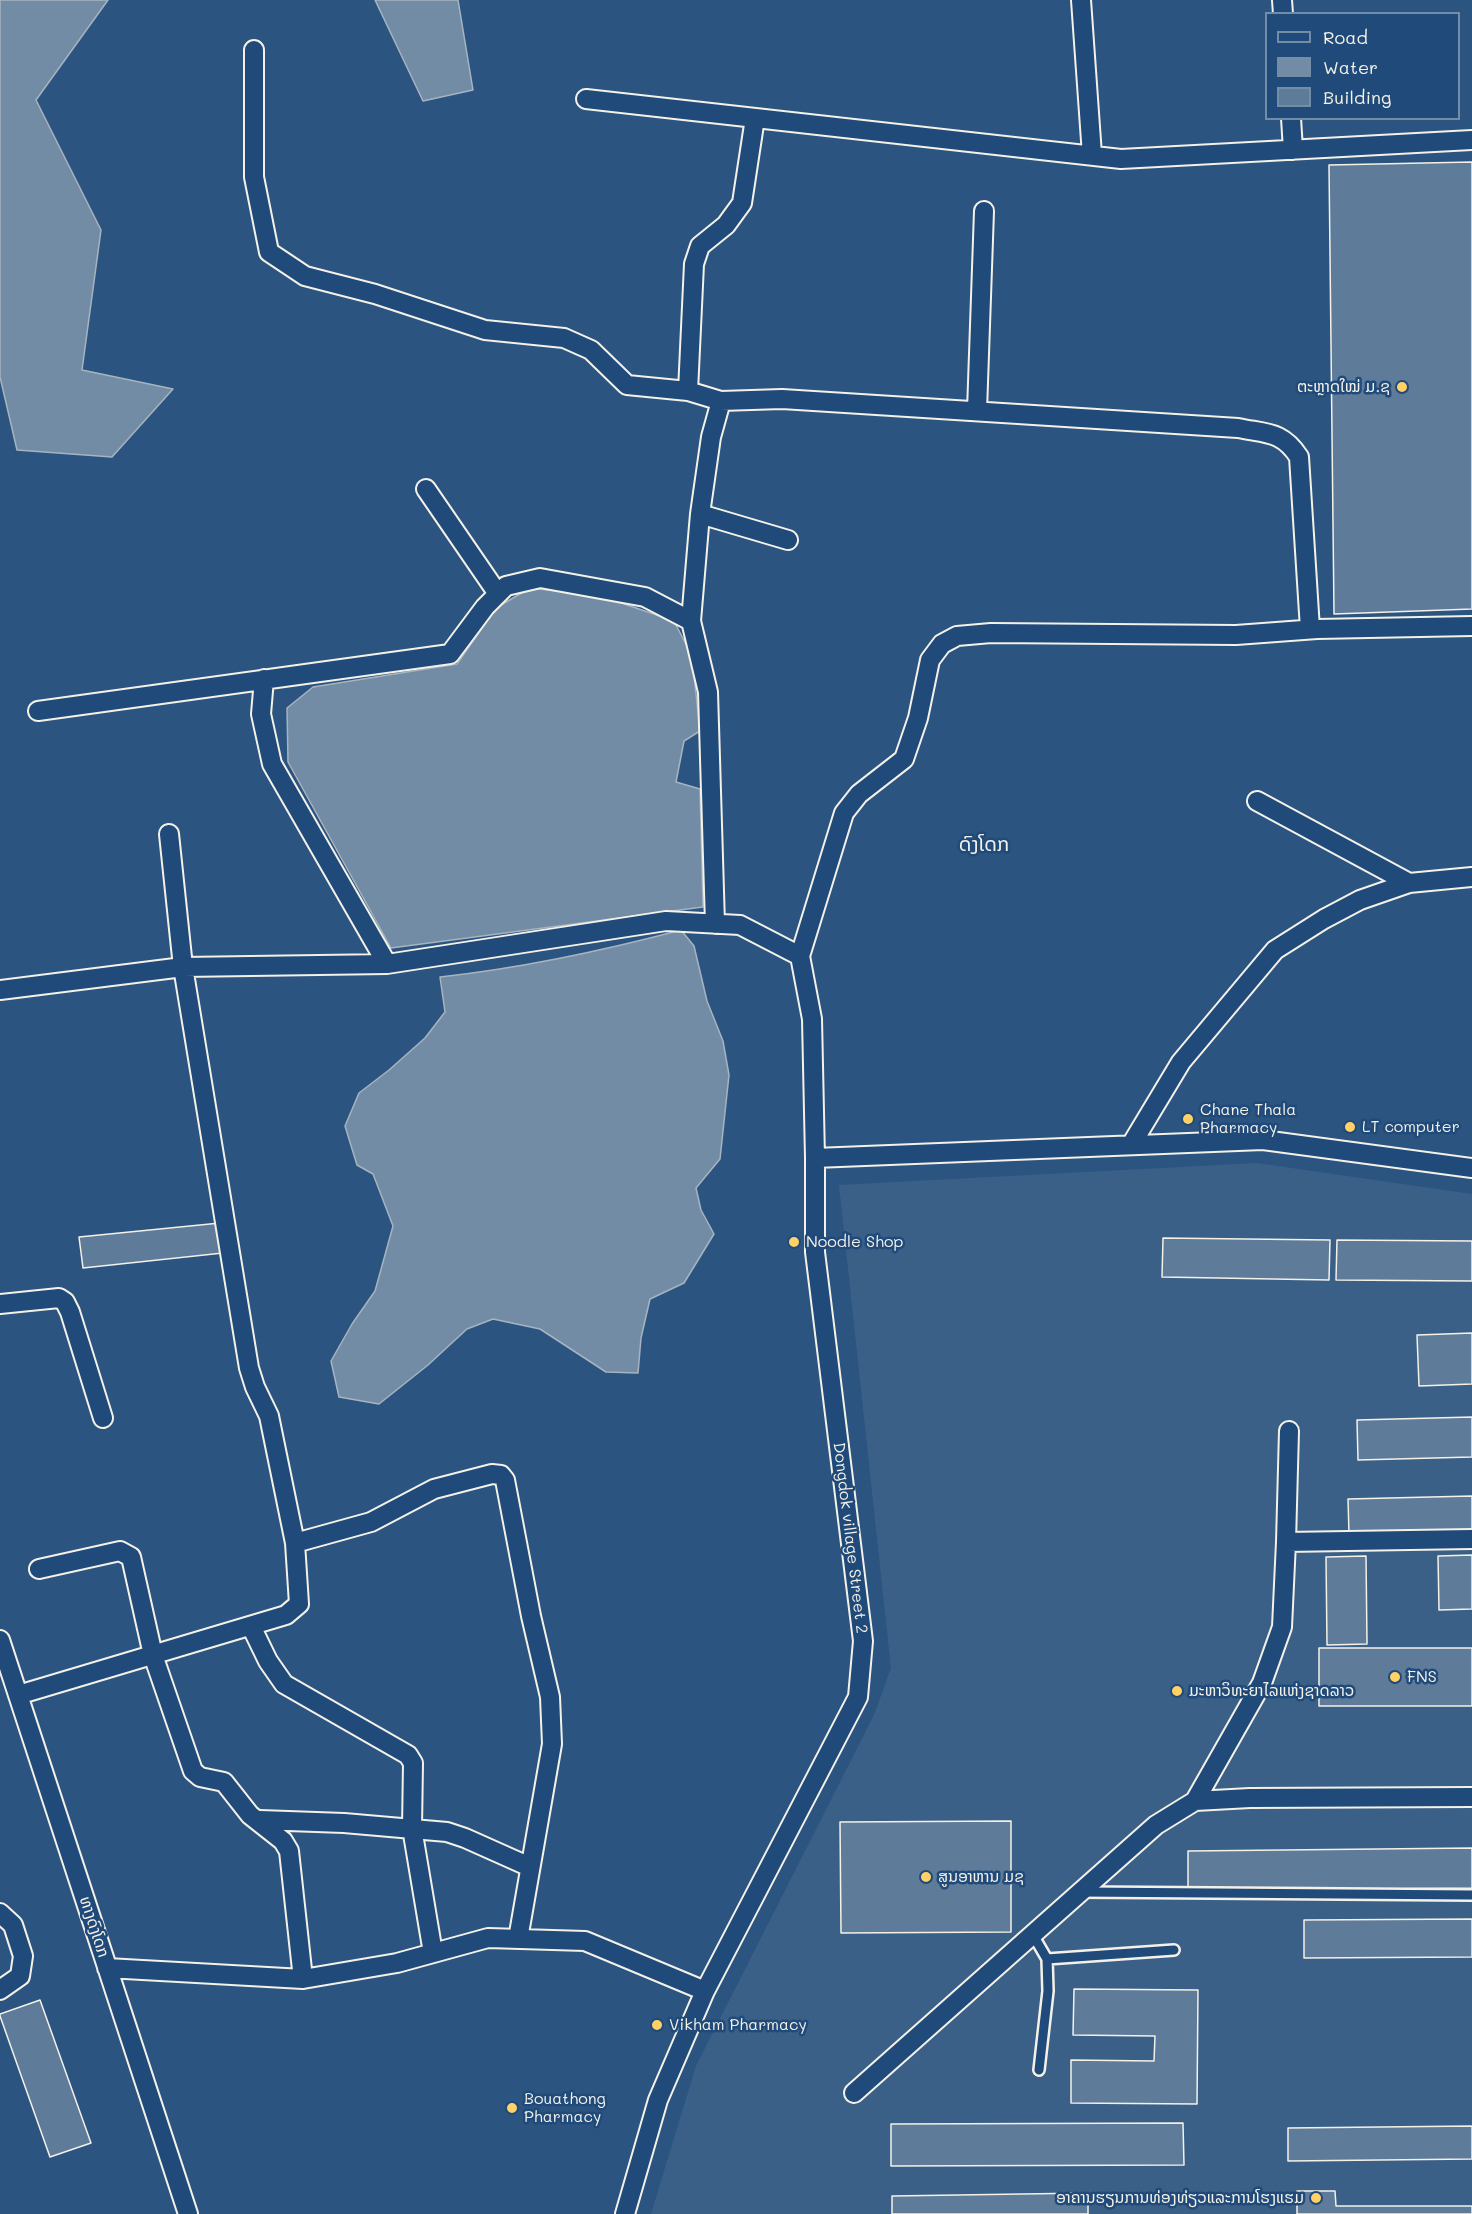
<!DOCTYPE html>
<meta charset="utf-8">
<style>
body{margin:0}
#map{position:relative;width:1472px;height:2214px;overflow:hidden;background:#2c5481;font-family:Mali,sans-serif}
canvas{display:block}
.legend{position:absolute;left:1265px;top:12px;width:195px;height:108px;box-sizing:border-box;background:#1f4a7a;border:2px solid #748da6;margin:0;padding:8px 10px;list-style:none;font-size:18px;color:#f4f1e8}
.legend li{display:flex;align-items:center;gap:12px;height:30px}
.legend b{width:30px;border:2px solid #748da6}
</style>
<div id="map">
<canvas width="1472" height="2214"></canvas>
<ul class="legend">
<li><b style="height:8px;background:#1f4a7a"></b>Road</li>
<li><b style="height:16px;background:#738ca6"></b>Water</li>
<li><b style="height:16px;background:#5e7b9a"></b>Building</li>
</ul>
</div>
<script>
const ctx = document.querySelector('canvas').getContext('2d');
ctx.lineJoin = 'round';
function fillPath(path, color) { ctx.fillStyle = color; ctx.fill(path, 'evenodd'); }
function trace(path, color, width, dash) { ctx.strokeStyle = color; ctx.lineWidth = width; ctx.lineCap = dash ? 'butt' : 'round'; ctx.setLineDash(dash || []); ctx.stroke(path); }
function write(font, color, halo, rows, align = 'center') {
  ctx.font = font + ' Mali,"Noto Sans Lao",sans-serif'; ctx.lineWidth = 5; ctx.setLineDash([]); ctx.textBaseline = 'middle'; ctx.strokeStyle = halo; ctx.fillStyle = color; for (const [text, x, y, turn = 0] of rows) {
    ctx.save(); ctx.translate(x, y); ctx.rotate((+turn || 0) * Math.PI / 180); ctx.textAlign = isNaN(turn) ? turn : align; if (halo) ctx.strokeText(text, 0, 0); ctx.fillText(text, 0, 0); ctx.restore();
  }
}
const built = new Path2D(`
 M 1257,1163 L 1472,1194 L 1472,2214 L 651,2214 L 696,2066 L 874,1715 L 891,1668 L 839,1185 Z`);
const water = new Path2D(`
 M 0,0 L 108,0 L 36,100 L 101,230 L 82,370 L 173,389 L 112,457 L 17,450 L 0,377 Z
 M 375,0 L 458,0 L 473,90 L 423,101 Z
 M 530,588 L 601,596 L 674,621 L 692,656 L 700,731 L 684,741 L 676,782 L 700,789 L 703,907 L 391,948 L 288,762 L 287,708 L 313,687 L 457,664 L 496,608 Z
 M 681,930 L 694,946 L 707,1001 L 723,1041 L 729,1075 L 720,1159 L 696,1188 L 701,1210 L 714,1234 L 684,1283 L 650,1299 L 641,1338 L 638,1373 L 606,1372 L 540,1329 L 493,1319 L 467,1329 L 428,1365 L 379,1404 L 339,1397 L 331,1361 L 352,1324 L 375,1291 L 393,1226 L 373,1174 L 357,1165 L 345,1126 L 359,1093 L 389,1070 L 425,1038 L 445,1012 L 440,977 C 522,968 602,951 681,930 Z`);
const building = new Path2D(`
 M 1472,162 L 1472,609 L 1334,614 L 1329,165 Z
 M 220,1223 L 223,1253 L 83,1268 L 79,1237 Z
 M 1163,1238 L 1330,1240 L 1329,1280 L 1162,1277 Z
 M 1337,1240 L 1472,1241 L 1472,1281 L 1336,1280 Z
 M 1472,1333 L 1472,1384 L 1419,1386 L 1417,1335 Z
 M 1472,1417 L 1472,1457 L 1358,1460 L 1357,1420 Z
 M 1472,1496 L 1472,1531 L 1349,1534 L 1348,1499 Z
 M 1472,1555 L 1472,1609 L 1439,1610 L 1438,1556 Z
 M 1366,1556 L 1367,1644 L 1327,1645 L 1326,1557 Z
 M 1319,1648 L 1472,1648 L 1472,1706 L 1319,1706 Z
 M 1011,1821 L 1011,1932 L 841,1933 L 840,1822 Z
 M 1472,1848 L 1472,1888 L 1188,1891 L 1188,1851 Z
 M 1472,1919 L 1472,1957 L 1304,1958 L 1304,1920 Z
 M 1074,1989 L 1198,1990 L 1197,2104 L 1071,2103 L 1071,2060 L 1154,2061 L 1155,2036 L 1073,2035 Z
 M 40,2000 L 91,2143 L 50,2157 L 0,2016 L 0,2014 Z
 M 1183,2123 L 1184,2165 L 891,2166 L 891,2124 Z
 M 1472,2126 L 1472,2159 L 1288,2161 L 1288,2128 Z
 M 1297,2191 L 1335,2191 L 1336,2206 L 1472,2206 L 1472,2214 L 1297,2214 Z
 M 1088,2193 L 1088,2214 L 892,2214 L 892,2196 Z`);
const lane = new Path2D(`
 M 1081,1892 L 1472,1895
 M 1033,1935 L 1047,1959 L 1048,1991 L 1039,2070
 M 1047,1959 L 1174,1950`);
const street = new Path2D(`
 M 1081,0 L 1092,155
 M 1282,0 L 1283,14
 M 254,50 L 254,177 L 269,252 L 305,276 L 375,294 L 485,330 L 564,338 L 591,350 L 627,385 L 688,391 L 721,401 L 711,437 L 700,514 L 691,621 L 708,692 L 715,924
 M 586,99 L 1121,159 L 1472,140
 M 1291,118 L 1293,150
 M 688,391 L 694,264 L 700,246 L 726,225 L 742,203 L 755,118
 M 721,401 L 782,399 L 1238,428 C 1267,434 1282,431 1299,457 L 1310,629
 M 977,411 L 984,211
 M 426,489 L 498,594
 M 700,514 L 788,540
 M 264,679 L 261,714 L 272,764 L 387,964
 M 38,711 L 450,654 L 485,607 L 506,586 L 540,578 L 645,597 L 691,621
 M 1257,801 L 1409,883
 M 800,956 L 844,813 L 859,794 L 904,759 L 918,718 L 930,660 L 942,644 L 957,636 L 991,633 L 1236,635 L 1317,629 L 1472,626
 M 0,990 L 183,967 L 387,964 L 666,921 L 740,925 L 800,956
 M 1131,1145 L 1181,1062 L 1275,950 L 1324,919 L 1360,900 L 1409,883 L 1472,877
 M 815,1158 L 1263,1140 L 1472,1168
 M 0,1304 L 59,1298 L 65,1302 L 70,1312 L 103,1418
 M 1286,1542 L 1472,1539
 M 295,1543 L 371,1522 L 434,1489 L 492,1474 L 501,1475 L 505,1480 L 531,1616 L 550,1697 L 552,1744 L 518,1939
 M 39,1569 L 120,1551 L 131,1557 L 153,1655 L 193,1771 L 200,1777 L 224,1782 L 250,1815 L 283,1841 L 289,1851 L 303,1979
 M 251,1626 L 268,1661 L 284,1684 L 408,1755 L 413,1763 L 412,1828 L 433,1953
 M 0,1640 L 188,2214
 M 18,1695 L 286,1615 L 299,1604 L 295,1543 L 269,1416 L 255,1387 L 249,1368 L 183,967 L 169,834
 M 1195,1801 L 1262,1683 L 1282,1627 L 1286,1542 L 1289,1431
 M 260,1820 L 344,1823 L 447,1832 L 465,1838 L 530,1867
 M 0,1913 L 13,1925 L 23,1956 L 20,1976 L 0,1990
 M 107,1968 L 303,1979 L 397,1963 L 488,1938 L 585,1941 L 705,1991
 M 854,2093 L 1156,1825 L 1195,1801 L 1250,1798 L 1472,1797
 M 625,2214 L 658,2100 L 705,1991 L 858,1697 L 863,1641 L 815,1252 L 815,1158 L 812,1019 L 800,956`);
const markers = [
 [1402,387,6,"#ffd166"],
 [1188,1119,6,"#ffd166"],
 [1350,1127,6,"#ffd166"],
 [794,1242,6,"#ffd166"],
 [1395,1677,6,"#ffd166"],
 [1177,1691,6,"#ffd166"],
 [926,1877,6,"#ffd166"],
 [657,2025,6,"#ffd166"],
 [512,2108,6,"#ffd166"],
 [1316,2198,6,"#ffd166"]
];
const poiNames = [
 ["ຕະຫຼາດໃໝ່ ມ.ຊ",1390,387,"right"],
 ["Chane Thala",1200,1110],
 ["Pharmacy",1200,1128],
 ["LT computer",1362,1127],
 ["Noodle Shop",806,1242],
 ["FNS",1407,1677],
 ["ມະຫາວິທະຍາໄລແຫ່ງຊາດລາວ",1189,1691],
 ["ສູນອາຫານ ມຊ",938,1877],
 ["Vikham Pharmacy",669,2025],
 ["Bouathong",524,2099],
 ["Pharmacy",524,2117],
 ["ອາຄານຮຽນການທ່ອງທ່ຽວແລະການໂຮງແຮມ",1304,2198,"right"]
];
const streetNames = [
 ["Dongdok village Street 2",850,1538,83],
 ["ທາງດົງໂດກ",94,1927,72]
];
const quarterNames = [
 ["ດົງໂດກ",984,845]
];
fillPath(built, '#3b6088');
fillPath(water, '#738ca6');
trace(water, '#a7b4c0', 1.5);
fillPath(building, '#5e7b9a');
trace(building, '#f4f1e8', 1.5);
trace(lane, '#f4f1e8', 14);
trace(street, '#f4f1e8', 22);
trace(lane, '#1f4a7a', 9);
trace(street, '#1f4a7a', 18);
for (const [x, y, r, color] of markers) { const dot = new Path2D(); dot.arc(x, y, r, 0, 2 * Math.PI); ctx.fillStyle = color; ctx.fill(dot); trace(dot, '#1f4a7a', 2); }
write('16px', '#f4f1e8', '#1f4a7a', poiNames, 'left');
write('16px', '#f4f1e8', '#1f4a7a', streetNames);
write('20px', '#f4f1e8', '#1f4a7a', quarterNames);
</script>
